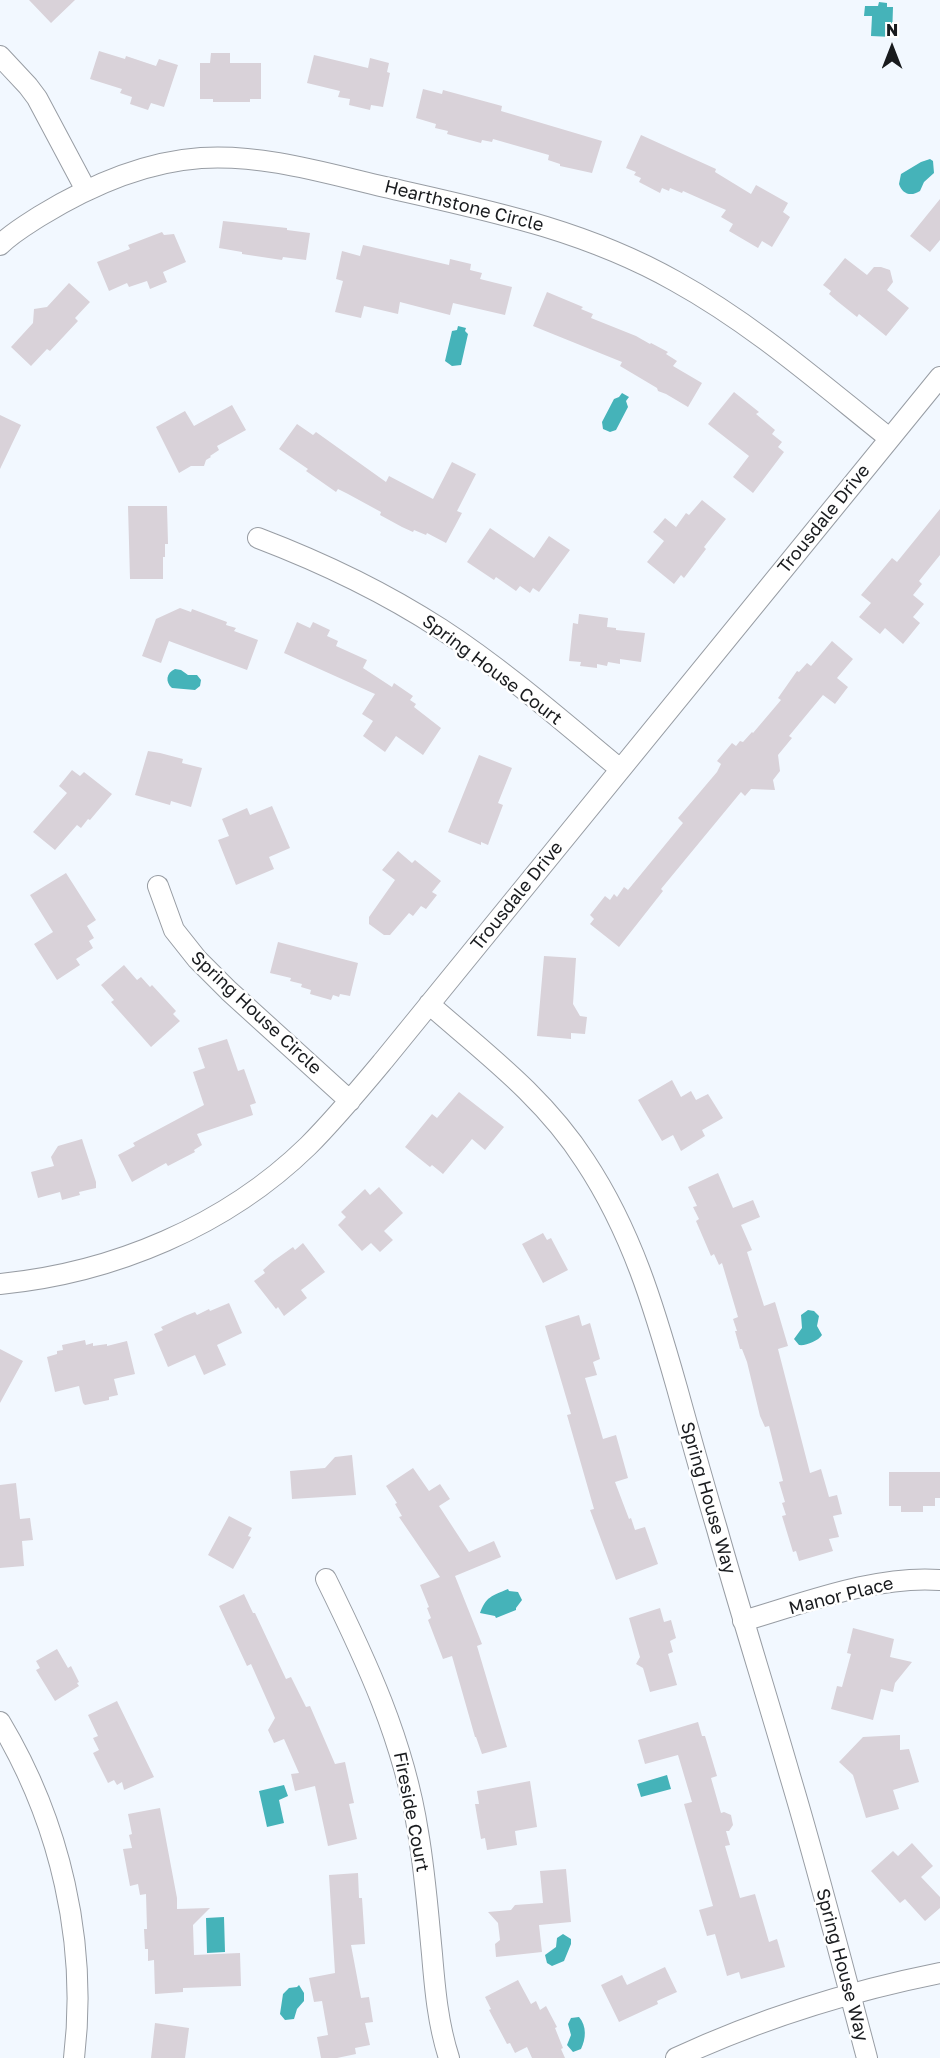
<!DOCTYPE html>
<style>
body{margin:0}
#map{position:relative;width:940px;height:2058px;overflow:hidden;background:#f2f8ff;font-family:"Golos Text",sans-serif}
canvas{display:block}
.north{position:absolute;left:862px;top:18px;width:60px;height:60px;-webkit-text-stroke:4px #fff;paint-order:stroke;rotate:0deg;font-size:16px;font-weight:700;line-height:24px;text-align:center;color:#191b1e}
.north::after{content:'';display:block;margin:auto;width:21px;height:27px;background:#191b1e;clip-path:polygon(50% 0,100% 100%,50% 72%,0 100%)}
</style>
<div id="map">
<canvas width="940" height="2058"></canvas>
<div class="north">N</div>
</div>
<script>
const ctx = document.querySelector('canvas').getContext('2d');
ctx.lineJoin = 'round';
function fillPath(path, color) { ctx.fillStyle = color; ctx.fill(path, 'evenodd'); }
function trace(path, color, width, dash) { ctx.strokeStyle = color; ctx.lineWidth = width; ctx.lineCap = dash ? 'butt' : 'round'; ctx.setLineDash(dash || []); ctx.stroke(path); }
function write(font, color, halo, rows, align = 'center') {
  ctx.font = font + ' "Golos Text",sans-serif'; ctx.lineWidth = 5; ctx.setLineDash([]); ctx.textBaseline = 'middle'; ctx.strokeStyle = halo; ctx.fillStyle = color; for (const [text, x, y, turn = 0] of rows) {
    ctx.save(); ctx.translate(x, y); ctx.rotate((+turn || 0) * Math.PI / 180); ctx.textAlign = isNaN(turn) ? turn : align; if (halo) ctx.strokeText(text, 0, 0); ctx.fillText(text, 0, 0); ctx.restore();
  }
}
const water = new Path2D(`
 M 879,2 L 887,3 L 887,7 L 893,7 L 892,37 L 871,36 L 872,16 L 864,16 L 865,6 L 878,6 Z
 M 930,159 L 933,161 L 934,173 L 924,182 L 920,191 C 911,197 902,194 899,184 L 901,174 L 921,162 Z
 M 458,326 L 466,328 L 465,331 L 468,334 L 461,365 L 452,366 L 445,361 L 452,331 L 457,330 Z
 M 622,393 L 629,397 L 626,401 L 628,407 L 616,430 L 610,432 L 603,429 L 602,422 L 614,399 L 619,397 Z
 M 175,669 L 181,670 L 188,675 L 197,675 L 201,680 L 200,686 L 195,690 L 172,688 C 165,682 166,673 175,669 Z
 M 808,1310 L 814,1311 L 819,1316 L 817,1326 L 822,1335 C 818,1341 806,1346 799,1345 L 794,1339 L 802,1328 L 801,1315 Z
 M 508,1589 L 509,1591 L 518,1592 L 522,1600 L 516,1608 L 516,1610 L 496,1618 L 495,1616 L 480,1613 C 486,1597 491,1596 508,1589 Z
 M 667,1775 L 671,1789 L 641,1797 L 637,1784 Z
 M 284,1785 L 288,1796 L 279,1800 L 284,1823 L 267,1827 L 259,1791 Z
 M 224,1917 L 225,1952 L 207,1953 L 206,1918 Z
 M 563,1934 L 571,1939 L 571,1944 L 564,1961 L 552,1966 L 547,1963 L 545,1955 L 556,1947 L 557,1938 Z
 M 299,1985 L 304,1993 L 304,2001 L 297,2009 L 294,2019 L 285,2020 L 280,2014 L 283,1994 L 289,1988 L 297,1987 Z
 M 579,2017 C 587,2026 586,2039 581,2049 L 573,2052 L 567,2045 L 571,2035 L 568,2024 L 571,2018 Z`);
const building = new Path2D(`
 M 29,0 L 75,0 L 51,23 Z
 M 99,51 L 125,59 L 126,56 L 156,66 L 159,59 L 178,65 L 164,107 L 151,103 L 148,110 L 130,104 L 132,97 L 120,93 L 122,89 L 90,79 Z
 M 211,53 L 230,53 L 230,63 L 261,63 L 261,99 L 250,99 L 250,102 L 213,102 L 213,99 L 200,99 L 200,63 L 210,63 Z
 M 314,55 L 368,68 L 370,58 L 389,63 L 387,72 L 390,73 L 383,107 L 371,105 L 370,110 L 349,105 L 350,99 L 338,97 L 340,91 L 307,83 Z
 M 423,89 L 442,94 L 443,90 L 502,106 L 501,111 L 602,141 L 592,173 L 560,166 L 560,164 L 548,160 L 549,155 L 493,139 L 492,142 L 482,140 L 481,143 L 447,134 L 448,131 L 435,128 L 436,124 L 416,118 Z
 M 641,135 L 716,169 L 715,172 L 751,194 L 756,185 L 788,203 L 783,212 L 790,217 L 772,247 L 762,241 L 758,248 L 729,231 L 733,224 L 721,217 L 726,210 L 683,191 L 682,193 L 670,188 L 669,191 L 662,188 L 660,193 L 639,182 L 641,178 L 634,175 L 636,172 L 626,168 Z
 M 940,199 L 940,240 L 930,252 L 910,236 Z
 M 223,221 L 287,228 L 287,230 L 310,233 L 306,260 L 283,257 L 282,260 L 242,254 L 242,252 L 219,248 Z
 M 162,232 L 164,235 L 174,234 L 186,262 L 163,272 L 167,282 L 150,289 L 147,281 L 129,287 L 127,283 L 109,291 L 97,262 L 130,249 L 128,245 Z
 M 363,245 L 449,265 L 450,259 L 471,264 L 470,270 L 482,273 L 480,279 L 512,287 L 505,315 L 453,303 L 450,315 L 400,302 L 398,314 L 364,306 L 361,318 L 335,312 L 343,281 L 336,279 L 342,251 L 360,256 Z
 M 845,258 L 867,275 L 874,267 L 881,267 L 890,270 L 893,282 L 887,290 L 909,308 L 886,336 L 859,314 L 857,317 L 837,301 L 829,294 L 831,291 L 823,285 Z
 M 69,283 L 90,302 L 75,318 L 78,321 L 50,351 L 47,349 L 31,366 L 11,347 L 33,323 L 34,309 L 47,307 Z
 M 547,292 L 583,307 L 581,309 L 593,314 L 591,318 L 636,336 L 650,344 L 651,343 L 668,352 L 666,354 L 677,361 L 673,366 L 702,383 L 688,407 L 666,394 L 658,391 L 657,388 L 620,366 L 622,362 L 533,326 Z
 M 734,392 L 759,412 L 756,414 L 775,430 L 772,434 L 782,442 L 778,447 L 784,452 L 753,493 L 733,477 L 749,456 L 708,424 Z
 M 232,405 L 246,430 L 217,446 L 219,450 L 210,456 L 211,457 L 206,460 L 204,466 L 191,466 L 179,473 L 156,427 L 185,411 L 194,426 Z
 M 0,415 L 21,425 L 0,469 Z
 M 297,424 L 313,435 L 316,432 L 386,482 L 389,476 L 433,499 L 452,462 L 476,474 L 457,511 L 462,513 L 446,543 L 427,533 L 426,535 L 414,530 L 413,532 L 402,527 L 380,515 L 381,512 L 348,494 L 338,489 L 336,492 L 306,471 L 308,469 L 279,449 Z
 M 702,500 L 726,519 L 704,547 L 706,549 L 684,578 L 681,575 L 674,584 L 647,562 L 664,541 L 653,532 L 665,518 L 676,527 L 686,513 L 689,515 Z
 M 128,506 L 167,506 L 168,544 L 165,544 L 165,557 L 163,557 L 163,579 L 130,579 Z
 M 940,509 L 940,555 L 919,581 L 922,584 L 913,595 L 924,604 L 913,617 L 920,623 L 903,644 L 885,628 L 880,634 L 859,617 L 871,603 L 861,595 L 892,558 L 897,562 Z
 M 490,528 L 534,558 L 549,536 L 570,550 L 539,592 L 533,588 L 530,593 L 520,586 L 516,591 L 496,577 L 494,580 L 467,562 Z
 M 180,608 L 191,612 L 192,609 L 227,622 L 226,625 L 236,628 L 234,631 L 258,640 L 247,670 L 169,641 L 161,663 L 142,656 L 156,619 Z
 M 579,614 L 608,618 L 607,627 L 616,628 L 616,630 L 645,633 L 641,662 L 620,659 L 620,664 L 608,662 L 607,666 L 597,664 L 597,668 L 580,666 L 581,662 L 569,661 L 573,623 L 578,624 Z
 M 297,622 L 310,628 L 313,622 L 330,630 L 327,636 L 338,641 L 336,646 L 367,660 L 363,668 L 392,687 L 394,683 L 413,696 L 410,700 L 416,704 L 414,707 L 441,728 L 423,755 L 396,736 L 385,752 L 363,736 L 373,721 L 362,714 L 375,694 L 284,653 Z
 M 832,641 L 853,659 L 837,678 L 848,687 L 835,704 L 823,695 L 789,736 L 792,738 L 778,755 L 780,771 L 773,780 L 775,790 L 751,789 L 745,796 L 741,792 L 661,889 L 663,891 L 619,947 L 590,924 L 594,919 L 590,915 L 605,896 L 610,900 L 614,894 L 617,897 L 624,887 L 628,890 L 683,823 L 678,818 L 717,772 L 721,764 L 717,761 L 732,743 L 736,746 L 740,741 L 743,742 L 752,732 L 753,733 L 781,700 L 778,698 L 797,671 L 799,672 L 807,663 L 811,666 Z
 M 148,751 L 160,753 L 183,759 L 182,763 L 202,768 L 191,807 L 171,801 L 170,805 L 135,795 Z
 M 479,755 L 512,768 L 498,803 L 503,805 L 488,845 L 481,842 L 481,845 L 448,832 Z
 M 72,770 L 80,776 L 84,772 L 112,794 L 90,820 L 88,819 L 81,828 L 77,825 L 55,850 L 33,832 L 67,793 L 59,786 Z
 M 272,806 L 290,848 L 269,857 L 274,869 L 236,885 L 218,840 L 229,836 L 222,819 L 247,808 L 250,815 Z
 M 398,851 L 412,863 L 415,860 L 441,881 L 432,892 L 437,895 L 426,909 L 421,906 L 413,916 L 409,913 L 390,935 L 384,935 L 369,924 L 369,917 L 395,880 L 382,870 Z
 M 66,873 L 96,920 L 87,926 L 94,938 L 89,941 L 93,948 L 76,959 L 80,965 L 57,980 L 34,944 L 53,932 L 30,895 Z
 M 278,942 L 358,963 L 350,996 L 340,994 L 339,997 L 333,995 L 331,1000 L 310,994 L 311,990 L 301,987 L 302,984 L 290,981 L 291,978 L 270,973 Z
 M 544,956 L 576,958 L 573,1004 L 580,1016 L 587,1017 L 585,1034 L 571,1033 L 571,1039 L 537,1036 Z
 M 124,965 L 137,980 L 141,977 L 150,987 L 152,985 L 176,1011 L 173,1014 L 180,1021 L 151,1047 L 111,1002 L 114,1000 L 101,985 Z
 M 227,1039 L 238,1071 L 244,1069 L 256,1103 L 250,1105 L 253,1115 L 197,1134 L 202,1145 L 194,1150 L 195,1152 L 168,1166 L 166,1163 L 132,1182 L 118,1155 L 135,1146 L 133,1143 L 204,1105 L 193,1072 L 205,1068 L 198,1048 Z
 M 672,1080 L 681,1097 L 691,1091 L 696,1100 L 708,1094 L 723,1118 L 702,1130 L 705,1136 L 681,1151 L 673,1135 L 662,1141 L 638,1100 Z
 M 459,1092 L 504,1127 L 485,1150 L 472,1139 L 443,1174 L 432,1165 L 430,1167 L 405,1147 L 432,1114 L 437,1118 Z
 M 82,1139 L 96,1182 L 96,1188 L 79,1192 L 80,1195 L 62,1200 L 60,1192 L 38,1198 L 31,1172 L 54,1166 L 51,1157 L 58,1146 Z
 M 718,1173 L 733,1208 L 753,1200 L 760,1217 L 741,1225 L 752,1250 L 747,1252 L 764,1306 L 775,1302 L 788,1346 L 778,1349 L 810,1473 L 821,1469 L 829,1497 L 837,1495 L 842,1514 L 833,1516 L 839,1537 L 829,1539 L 833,1551 L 799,1561 L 796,1551 L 793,1552 L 782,1516 L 786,1515 L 782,1503 L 785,1502 L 779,1482 L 783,1481 L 769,1426 L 765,1427 L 760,1416 L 747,1362 L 742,1349 L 740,1349 L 735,1331 L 737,1331 L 733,1319 L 738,1317 L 722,1263 L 719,1265 L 714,1254 L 711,1256 L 696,1221 L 699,1219 L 693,1207 L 697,1206 L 688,1187 Z
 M 379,1187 L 403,1213 L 384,1231 L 393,1240 L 380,1252 L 371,1243 L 362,1251 L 338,1225 L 346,1217 L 341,1212 L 365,1189 L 370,1195 Z
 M 543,1233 L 547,1240 L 551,1238 L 568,1270 L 543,1283 L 522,1244 Z
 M 303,1243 L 325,1272 L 301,1290 L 307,1298 L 284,1316 L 278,1307 L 276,1309 L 254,1281 L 265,1273 L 263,1270 L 272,1262 L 293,1247 L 295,1250 Z
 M 229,1303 L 242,1333 L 217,1345 L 226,1365 L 204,1375 L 195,1355 L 168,1367 L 154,1334 L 163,1330 L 161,1327 L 185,1316 L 195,1312 L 197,1315 L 209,1309 L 210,1311 Z
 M 579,1315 L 582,1326 L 590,1323 L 600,1359 L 593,1362 L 597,1375 L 585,1378 L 603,1439 L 616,1435 L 628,1478 L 615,1482 L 629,1519 L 631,1518 L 635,1530 L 645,1527 L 658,1564 L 616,1580 L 590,1510 L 594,1509 L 567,1415 L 571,1414 L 545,1326 Z
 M 85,1340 L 86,1345 L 93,1343 L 93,1346 L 107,1344 L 107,1346 L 127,1341 L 135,1374 L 114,1379 L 118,1395 L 109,1397 L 109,1400 L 85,1405 L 83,1403 L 79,1386 L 55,1392 L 47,1357 L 57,1354 L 57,1351 L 63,1350 L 62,1345 Z
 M 0,1349 L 23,1361 L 0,1403 Z
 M 352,1455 L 356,1495 L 292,1499 L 290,1471 L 325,1468 L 335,1457 Z
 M 413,1468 L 429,1491 L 440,1484 L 450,1499 L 439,1506 L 469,1552 L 494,1541 L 501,1557 L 455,1576 L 482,1644 L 477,1646 L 507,1747 L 482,1754 L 476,1737 L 475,1737 L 452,1656 L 443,1659 L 428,1620 L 431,1618 L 427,1608 L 429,1607 L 420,1585 L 440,1577 L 399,1517 L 402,1516 L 395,1504 L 397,1503 L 386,1486 Z
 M 889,1472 L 940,1472 L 940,1498 L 935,1498 L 935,1506 L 923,1506 L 923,1512 L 901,1512 L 901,1506 L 889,1506 Z
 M 16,1483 L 20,1519 L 30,1518 L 33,1540 L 22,1541 L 24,1566 L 0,1568 L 0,1485 Z
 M 229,1516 L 252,1528 L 248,1536 L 251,1537 L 233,1569 L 208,1555 Z
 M 244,1594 L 253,1613 L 255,1613 L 286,1679 L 291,1677 L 306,1707 L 310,1706 L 335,1764 L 345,1762 L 354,1803 L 349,1804 L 357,1839 L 328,1846 L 315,1786 L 295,1791 L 291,1774 L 299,1773 L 284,1739 L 274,1743 L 268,1730 L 275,1718 L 251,1664 L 247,1666 L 219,1606 Z
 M 660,1608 L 664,1622 L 671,1620 L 676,1638 L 670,1641 L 673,1652 L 668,1654 L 677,1685 L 650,1692 L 643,1668 L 636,1664 L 640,1657 L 629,1618 Z
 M 853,1628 L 894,1639 L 890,1657 L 912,1662 L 895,1683 L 893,1692 L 881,1689 L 873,1720 L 831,1709 L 837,1686 L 842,1687 L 851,1654 L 847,1653 Z
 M 57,1649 L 68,1668 L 71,1666 L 79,1682 L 77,1683 L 79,1686 L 55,1701 L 36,1670 L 40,1668 L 36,1661 Z
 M 117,1701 L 154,1777 L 124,1790 L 122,1782 L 117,1785 L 114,1780 L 108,1783 L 93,1753 L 99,1750 L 93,1738 L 98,1736 L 88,1715 Z
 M 698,1722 L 702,1736 L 705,1736 L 717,1776 L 711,1778 L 721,1813 L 724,1812 L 731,1815 L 733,1825 L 729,1831 L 726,1831 L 730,1845 L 725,1846 L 740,1898 L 755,1894 L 769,1942 L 777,1939 L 785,1967 L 741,1979 L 739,1972 L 727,1976 L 715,1934 L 707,1936 L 699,1910 L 713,1906 L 684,1804 L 692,1802 L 678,1755 L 645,1764 L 638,1740 Z
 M 900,1735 L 900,1750 L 909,1749 L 919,1782 L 893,1790 L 899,1809 L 866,1818 L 853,1775 L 839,1762 L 863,1737 Z
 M 530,1781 L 537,1827 L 515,1831 L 517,1845 L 487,1850 L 485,1838 L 481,1839 L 477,1816 L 475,1804 L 479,1804 L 477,1791 Z
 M 160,1808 L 177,1898 L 177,1909 L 210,1908 L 193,1925 L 194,1955 L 240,1953 L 241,1986 L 183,1988 L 183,1992 L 155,1994 L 154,1960 L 148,1961 L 148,1949 L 145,1949 L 144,1929 L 147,1929 L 146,1894 L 140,1895 L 138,1884 L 130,1886 L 123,1849 L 132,1848 L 129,1835 L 132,1834 L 128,1814 Z
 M 912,1843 L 933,1866 L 921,1877 L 940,1897 L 940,1908 L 925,1921 L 905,1899 L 900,1903 L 871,1871 L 893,1851 L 898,1856 Z
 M 566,1869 L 571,1922 L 539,1925 L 542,1952 L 496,1957 L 495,1944 L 500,1940 L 498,1923 L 488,1912 L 511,1910 L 515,1905 L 543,1903 L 540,1871 Z
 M 358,1873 L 359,1898 L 362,1898 L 365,1944 L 351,1945 L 361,1998 L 369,1997 L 373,2022 L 365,2023 L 370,2045 L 355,2048 L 356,2054 L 337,2058 L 321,2058 L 317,2037 L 328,2035 L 322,2001 L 314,2002 L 309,1978 L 335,1973 L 329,1875 Z
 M 665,1967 L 677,1992 L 657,2001 L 658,2004 L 619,2022 L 601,1985 L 622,1975 L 627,1985 Z
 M 518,1980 L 531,2004 L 536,2001 L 540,2010 L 546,2006 L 557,2027 L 555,2028 L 563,2048 L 561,2049 L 565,2058 L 532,2058 L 527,2047 L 515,2053 L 510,2043 L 507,2044 L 489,2010 L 491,2009 L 485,1997 Z
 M 155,2023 L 189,2028 L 185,2058 L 151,2058 Z`);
const minor = new Path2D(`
 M 0,56 L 28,86 L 37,98 L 86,190
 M 0,245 C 12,233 26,225 40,216 C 89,186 143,162 201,158 C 263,154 325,173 385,187 C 486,210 583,229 675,281 C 753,324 820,383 889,438
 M 258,538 C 321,562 384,592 441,629 C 504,670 562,721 620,769
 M 158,886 L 174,930 L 197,959 L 229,991 L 350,1101
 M 429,1004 C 485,1053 544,1097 585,1161 C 632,1232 654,1307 677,1388 C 690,1435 703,1482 717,1529 C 740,1611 766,1693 790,1776 C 818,1869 842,1964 867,2058
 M 0,1284 C 113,1273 226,1226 308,1146 C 335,1119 359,1090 384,1060 L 940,377
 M 326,1579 C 366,1660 404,1741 418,1832 C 425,1872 428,1913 432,1954 C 435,1990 438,2024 449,2058
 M 743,1621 C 805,1603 876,1575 940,1580
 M 0,1722 C 60,1822 88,1942 74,2058
 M 676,2058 C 760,2019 850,1991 940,1973`);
const streetNames = [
 ["Hearthstone Circle",464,206,14],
 ["Trousdale Drive",824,519,-51],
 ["Spring House Court",492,670,37],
 ["Trousdale Drive",517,896,-51],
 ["Spring House Circle",256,1013,43],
 ["Spring House Way",708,1498,74],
 ["Manor Place",841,1596,-14],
 ["Fireside Court",411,1812,79],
 ["Spring House Way",842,1965,75]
];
fillPath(water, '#45b3b9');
fillPath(building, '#d9d2d9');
trace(minor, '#989da4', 22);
trace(minor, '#fff', 20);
write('18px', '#191b1e', '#fff', streetNames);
</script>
